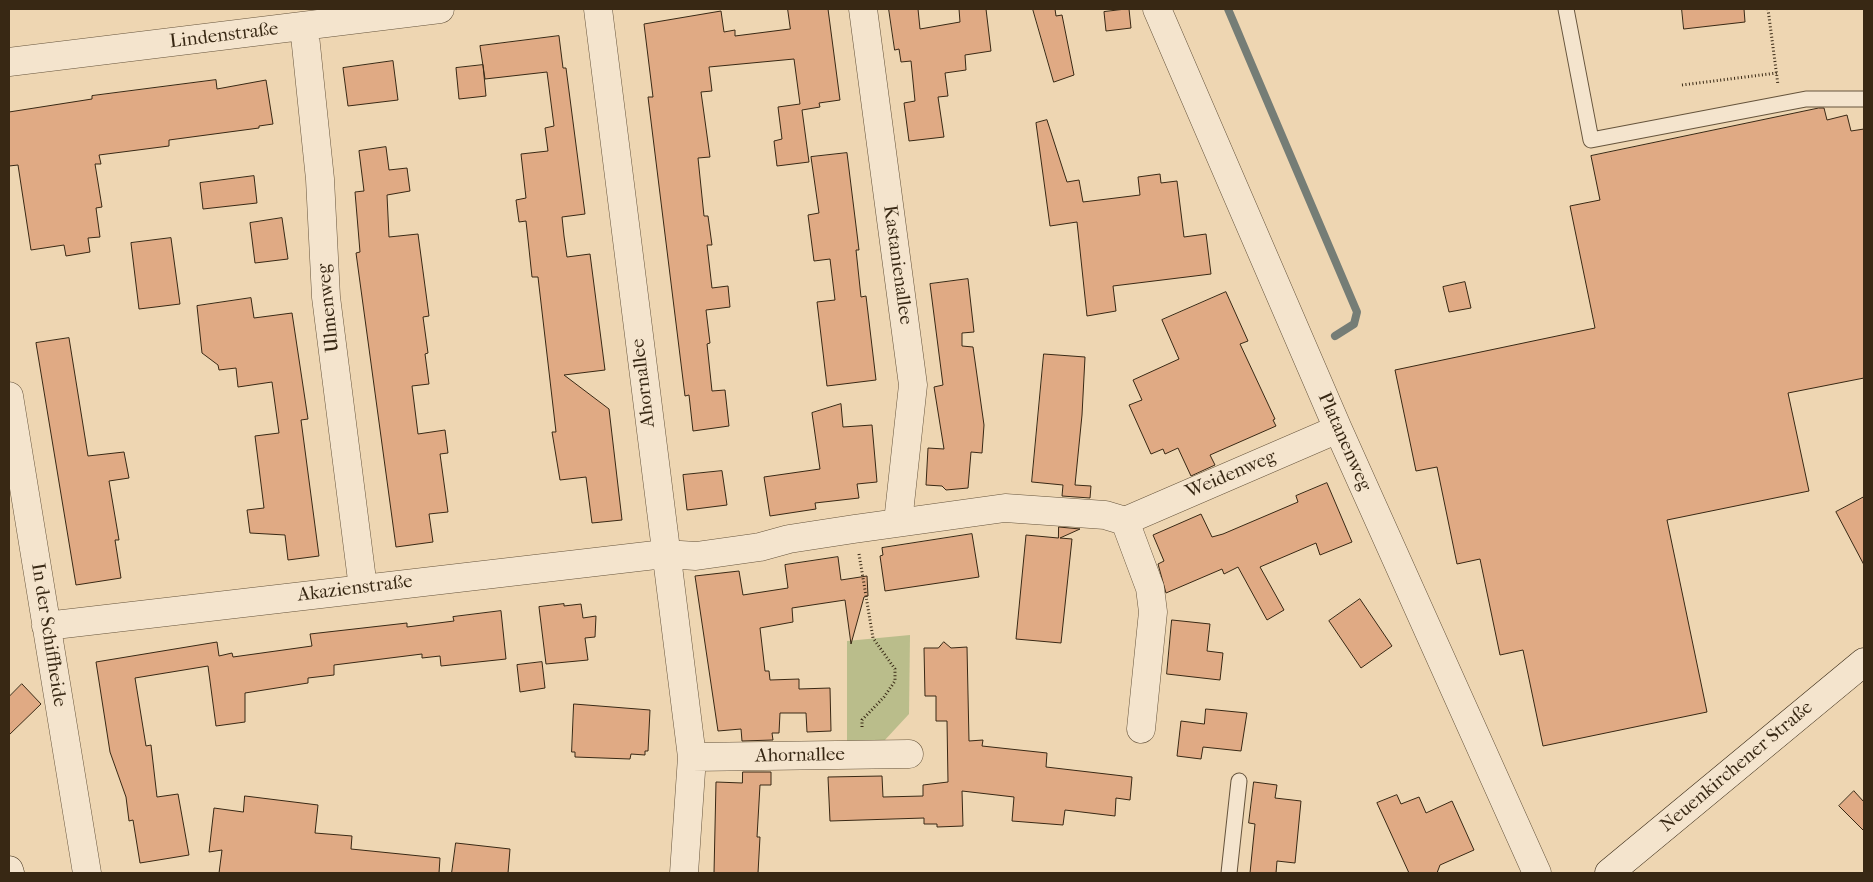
<!DOCTYPE html>
<meta charset="utf-8">
<style>
body{margin:0}
#map{position:relative;width:1873px;height:882px;overflow:hidden;background:#eed6b2;font-family:"IM FELL French Canon",serif}
canvas{display:block}
.frame{position:absolute;inset:0;border:10px solid #382814;pointer-events:none}
</style>
<div id="map">
<canvas width="1873" height="882"></canvas>
<div class="frame"></div>
</div>
<script>
const ctx = document.querySelector('canvas').getContext('2d');
ctx.lineJoin = 'round';
function fillPath(path, color) { ctx.fillStyle = color; ctx.fill(path, 'evenodd'); }
function trace(path, color, width, dash) { ctx.strokeStyle = color; ctx.lineWidth = width; ctx.lineCap = dash ? 'butt' : 'round'; ctx.setLineDash(dash || []); ctx.stroke(path); }
function write(font, color, halo, rows, align = 'center') {
  ctx.font = font + ' "IM FELL French Canon",serif'; ctx.lineWidth = 4.5; ctx.setLineDash([]); ctx.textBaseline = 'middle'; ctx.strokeStyle = halo; ctx.fillStyle = color; for (const [text, x, y, turn = 0] of rows) {
    ctx.save(); ctx.translate(x, y); ctx.rotate((+turn || 0) * Math.PI / 180); ctx.textAlign = isNaN(turn) ? turn : align; if (halo) ctx.strokeText(text, 0, 0); ctx.fillText(text, 0, 0); ctx.restore();
  }
}
const green = new Path2D(`
 M 910,635 L 909,714 L 884,741 L 847,742 L 847,641 Z`);
const stream = new Path2D(`
 M 1228,9 L 1357,312 L 1354,324 L 1335,336`);
const building = new Path2D(`
 M 788,9 L 828,9 L 840,100 L 819,103 L 820,107 L 802,110 L 809,162 L 777,166 L 774,141 L 782,139 L 778,107 L 800,104 L 794,59 L 709,67 L 712,91 L 701,92 L 710,157 L 698,158 L 704,216 L 708,216 L 712,245 L 707,245 L 712,288 L 728,286 L 730,307 L 706,310 L 710,343 L 707,344 L 712,391 L 725,390 L 729,426 L 693,431 L 689,395 L 685,396 L 648,97 L 653,97 L 644,24 L 721,11 L 724,32 L 735,30 L 735,36 L 790,29 Z
 M 889,9 L 918,9 L 920,29 L 960,22 L 959,9 L 986,9 L 991,51 L 965,55 L 966,70 L 945,73 L 948,96 L 938,97 L 944,137 L 909,141 L 904,103 L 915,101 L 911,61 L 901,62 L 899,49 L 895,50 Z
 M 1033,9 L 1055,9 L 1056,16 L 1062,15 L 1074,75 L 1054,82 Z
 M 1129,9 L 1131,28 L 1106,31 L 1104,12 Z
 M 1682,9 L 1744,9 L 1745,22 L 1684,29 Z
 M 559,36 L 563,68 L 566,68 L 585,214 L 562,217 L 564,236 L 567,257 L 590,254 L 605,370 L 564,375 L 609,409 L 622,520 L 592,523 L 586,477 L 560,480 L 552,432 L 556,432 L 538,277 L 532,277 L 526,221 L 519,222 L 516,200 L 526,198 L 521,154 L 548,151 L 545,128 L 554,126 L 547,72 L 485,79 L 480,46 Z
 M 393,61 L 398,100 L 348,106 L 343,68 Z
 M 483,65 L 486,96 L 459,99 L 456,68 Z
 M 216,80 L 217,89 L 266,80 L 273,124 L 259,126 L 259,128 L 169,140 L 169,146 L 99,155 L 101,164 L 95,164 L 102,207 L 96,208 L 100,237 L 88,238 L 90,252 L 66,256 L 64,245 L 31,250 L 18,165 L 9,166 L 9,112 L 92,99 L 92,96 Z
 M 1819,108 L 1824,108 L 1827,120 L 1847,115 L 1851,131 L 1864,129 L 1864,378 L 1788,393 L 1809,491 L 1667,520 L 1707,712 L 1543,746 L 1523,650 L 1500,655 L 1480,559 L 1457,564 L 1437,467 L 1416,471 L 1395,370 L 1595,328 L 1570,206 L 1600,200 L 1591,156 Z
 M 1047,120 L 1067,182 L 1079,180 L 1083,202 L 1140,195 L 1138,177 L 1160,174 L 1161,183 L 1177,181 L 1184,237 L 1206,234 L 1211,274 L 1113,286 L 1116,311 L 1087,316 L 1077,222 L 1050,226 L 1036,123 Z
 M 386,147 L 389,170 L 407,168 L 410,191 L 387,195 L 389,237 L 418,234 L 429,316 L 423,317 L 428,353 L 425,354 L 429,384 L 412,386 L 418,434 L 445,430 L 448,453 L 440,454 L 448,512 L 429,514 L 433,542 L 396,547 L 356,253 L 360,252 L 355,192 L 364,191 L 359,151 Z
 M 847,153 L 859,250 L 856,250 L 861,297 L 866,296 L 876,380 L 827,386 L 817,302 L 835,300 L 830,259 L 814,261 L 808,215 L 819,213 L 811,157 Z
 M 254,176 L 257,203 L 203,209 L 200,183 Z
 M 282,218 L 288,259 L 255,263 L 250,223 Z
 M 171,238 L 180,304 L 139,309 L 131,243 Z
 M 968,279 L 974,332 L 962,333 L 962,346 L 973,347 L 984,425 L 982,453 L 971,452 L 968,488 L 946,490 L 942,486 L 926,485 L 928,448 L 944,449 L 934,387 L 943,385 L 930,284 Z
 M 1465,282 L 1471,308 L 1449,312 L 1443,287 Z
 M 1226,292 L 1248,341 L 1240,344 L 1275,419 L 1273,420 L 1276,426 L 1210,455 L 1215,465 L 1191,476 L 1178,448 L 1165,454 L 1163,449 L 1151,454 L 1129,405 L 1142,400 L 1133,380 L 1179,359 L 1162,320 Z
 M 251,298 L 254,318 L 292,313 L 308,419 L 301,420 L 319,556 L 288,560 L 285,535 L 250,533 L 247,510 L 264,508 L 255,436 L 279,433 L 272,382 L 238,387 L 236,368 L 219,370 L 218,365 L 202,353 L 197,306 Z
 M 69,338 L 88,456 L 124,452 L 129,478 L 109,481 L 119,540 L 115,540 L 121,578 L 76,585 L 36,343 Z
 M 1044,354 L 1085,357 L 1082,415 L 1075,485 L 1091,486 L 1090,498 L 1062,496 L 1063,485 L 1032,482 Z
 M 841,404 L 843,427 L 872,425 L 877,482 L 857,484 L 859,498 L 815,503 L 816,509 L 770,516 L 764,477 L 820,469 L 812,413 Z
 M 722,471 L 727,505 L 687,510 L 683,475 Z
 M 1327,483 L 1352,542 L 1320,555 L 1316,543 L 1260,567 L 1284,610 L 1267,620 L 1238,567 L 1224,574 L 1222,569 L 1166,593 L 1158,564 L 1164,561 L 1153,535 L 1201,514 L 1212,537 L 1223,534 L 1298,502 L 1296,496 Z
 M 1864,497 L 1864,565 L 1836,512 Z
 M 1059,527 L 1080,529 L 1060,538 L 1072,539 L 1061,643 L 1016,639 L 1026,535 L 1058,538 Z
 M 972,534 L 979,577 L 885,591 L 880,556 L 883,555 L 882,548 Z
 M 838,557 L 841,580 L 867,576 L 868,596 L 864,597 L 851,644 L 845,600 L 792,608 L 793,622 L 760,628 L 765,671 L 769,671 L 770,680 L 799,679 L 799,689 L 830,688 L 831,731 L 807,732 L 806,713 L 780,713 L 779,733 L 772,733 L 773,740 L 742,741 L 741,729 L 718,731 L 695,576 L 739,571 L 743,595 L 788,588 L 785,565 Z
 M 1360,599 L 1392,646 L 1361,668 L 1329,621 Z
 M 564,604 L 564,606 L 581,604 L 583,618 L 596,616 L 595,637 L 585,638 L 588,660 L 546,664 L 539,607 Z
 M 501,611 L 506,659 L 441,666 L 440,656 L 422,658 L 422,654 L 334,665 L 334,675 L 308,678 L 308,683 L 245,693 L 245,722 L 216,726 L 208,666 L 135,678 L 146,746 L 151,745 L 157,797 L 178,794 L 189,855 L 140,863 L 133,820 L 129,821 L 126,797 L 110,752 L 96,662 L 217,642 L 219,656 L 232,653 L 233,657 L 312,646 L 310,634 L 407,623 L 407,627 L 454,621 L 453,617 Z
 M 1172,620 L 1210,624 L 1207,651 L 1223,653 L 1220,680 L 1167,674 Z
 M 944,642 L 951,648 L 967,647 L 969,741 L 983,740 L 982,746 L 1047,753 L 1046,767 L 1132,777 L 1130,800 L 1116,798 L 1115,816 L 1065,810 L 1063,825 L 1012,821 L 1014,797 L 962,791 L 963,826 L 937,827 L 937,824 L 924,824 L 924,818 L 830,821 L 828,777 L 882,776 L 883,797 L 923,796 L 923,785 L 948,782 L 947,721 L 936,721 L 936,696 L 925,696 L 924,648 L 938,648 Z
 M 542,662 L 545,688 L 520,692 L 517,665 Z
 M 22,684 L 41,704 L 9,735 L 9,697 Z
 M 574,704 L 650,710 L 648,751 L 645,751 L 645,755 L 631,754 L 630,759 L 575,757 L 575,752 L 572,752 Z
 M 1206,709 L 1247,713 L 1241,751 L 1203,747 L 1201,759 L 1177,756 L 1181,721 L 1204,724 Z
 M 743,772 L 771,772 L 771,785 L 760,785 L 757,837 L 760,837 L 758,873 L 714,873 L 716,782 L 742,783 Z
 M 1254,782 L 1277,785 L 1275,798 L 1301,801 L 1295,863 L 1277,861 L 1276,873 L 1250,873 L 1255,824 L 1249,823 Z
 M 1854,791 L 1864,802 L 1864,831 L 1839,806 Z
 M 1397,795 L 1401,804 L 1419,797 L 1426,813 L 1452,801 L 1474,850 L 1440,865 L 1437,873 L 1409,873 L 1377,803 Z
 M 245,796 L 318,805 L 315,833 L 352,836 L 351,849 L 440,858 L 439,873 L 219,873 L 222,850 L 209,852 L 214,808 L 243,812 Z
 M 456,843 L 510,849 L 508,873 L 452,873 Z`);
const path = new Path2D(`
 M 1768,9 L 1778,85
 M 1682,85 L 1777,73
 M 859,554 L 873,638 L 895,669 L 895,681 L 884,697 L 862,720 L 862,729`);
const service = new Path2D(`
 M 1566,9 L 1591,140 L 1806,99 L 1864,99
 M 1229,873 L 1239,781`);
const minor = new Path2D(`
 M 598,9 L 692,757 L 684,873
 M 863,9 L 913,385 L 898,522
 M 1157,9 L 1338,429 L 1537,873
 M 304,26 L 320,179 L 326,297 L 363,588
 M 9,62 L 440,9
 M 9,396 L 87,873
 M 1125,521 L 1150,588 L 1153,612 L 1141,729
 M 46,626 L 664,554 L 696,556 L 760,547 L 789,539 L 854,529 L 1005,508 L 1105,515 L 1125,521 L 1338,429
 M 692,757 L 909,754`);
const secondary = new Path2D(`
 M 9,870 L 10,873
 M 1609,873 L 1864,662`);
const streetNames = [
 ["Lindenstraße",224,36,-7],
 ["Kastanienallee",897,265,82],
 ["Ulmenweg",329,308,-96],
 ["Ahornallee",644,383,-97],
 ["Platanenweg",1344,442,66],
 ["Weidenweg",1231,475,-23],
 ["Akazienstraße",355,589,-7],
 ["In der Schiffheide",48,635,81],
 ["Ahornallee",800,756,-1],
 ["Neuenkirchener Straße",1737,767,-40]
];
fillPath(green, '#babd8b');
trace(stream, '#757d76', 8);
fillPath(building, '#e0aa84');
trace(building, '#382814', 1);
trace(service, '#66543c', 17);
trace(minor, '#66543c', 29);
trace(secondary, '#382814', 29);
trace(path, '#382814', 3, [1, 2.5]);
trace(service, '#f4e4cd', 15);
trace(minor, '#f4e4cd', 28);
trace(secondary, '#f4e4cd', 28);
write('19px', '#382814', '#f4e4cd', streetNames);
</script>
